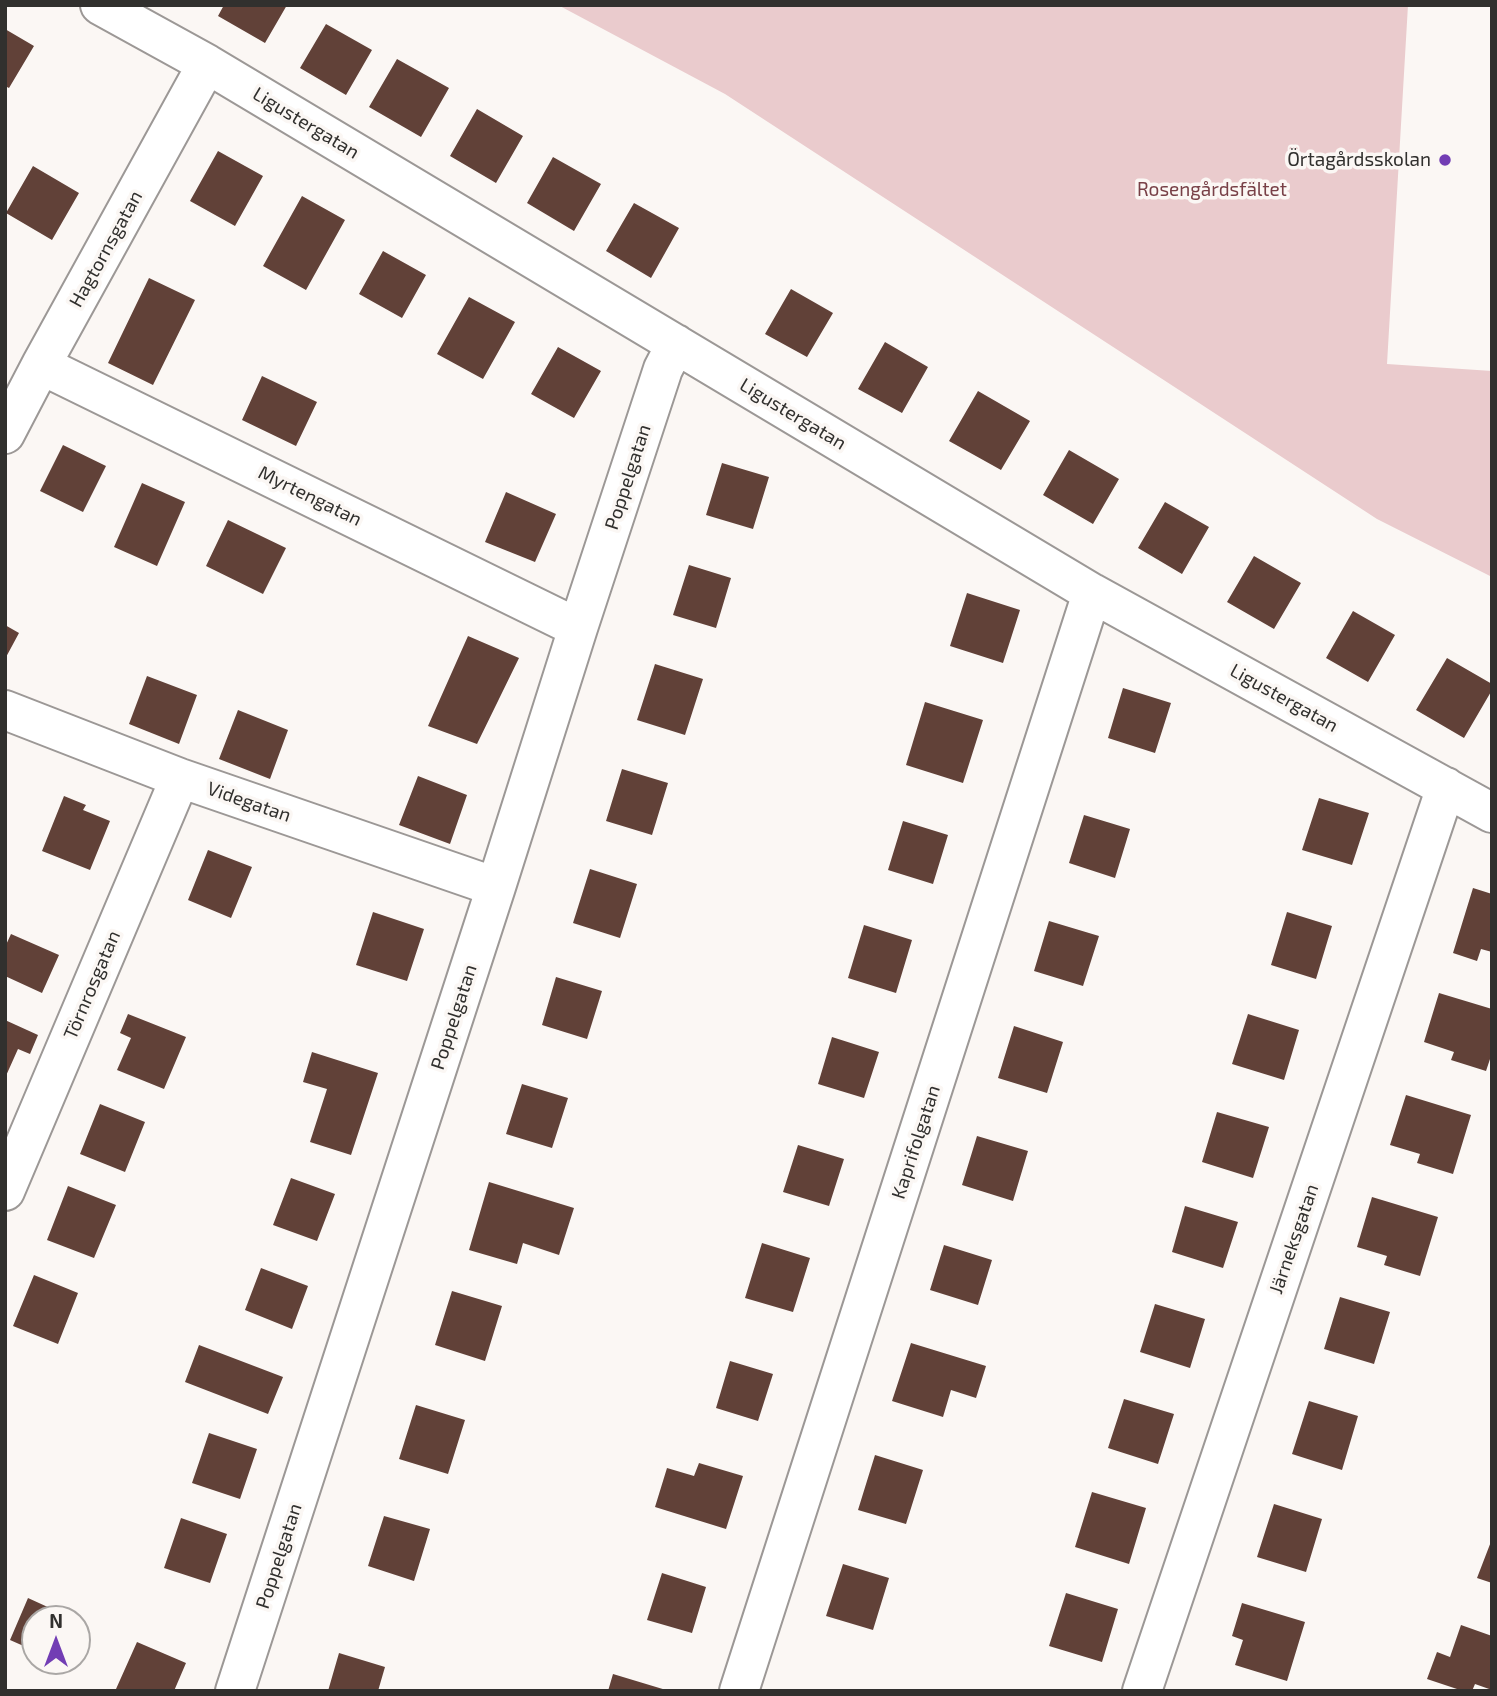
<!DOCTYPE html>
<meta charset="utf-8">
<style>
body{margin:0}
#map{position:relative;width:1497px;height:1696px;overflow:hidden;background:#fbf7f4;font-family:"Exo 2",sans-serif}
canvas{display:block}
.frame{position:absolute;inset:0;border:7px solid #31302e;pointer-events:none}
.north{position:absolute;left:21px;top:1605px;width:70px;height:70px;box-sizing:border-box;background:#fbf7f4;border:2px solid #aaa7a5;border-radius:50%;rotate:0deg;font-size:19px;font-weight:700;line-height:28px;text-align:center;color:#31302e}
.north::after{content:'';display:block;margin:auto;width:24px;height:32px;background:#723db4;clip-path:polygon(50% 0,100% 100%,50% 72%,0 100%)}
</style>
<div id="map">
<canvas width="1497" height="1696"></canvas>
<div class="frame"></div>
<div class="north">N</div>
</div>
<script>
const ctx = document.querySelector('canvas').getContext('2d');
ctx.lineJoin = 'round';
function fillPath(path, color) { ctx.fillStyle = color; ctx.fill(path, 'evenodd'); }
function trace(path, color, width, dash) { ctx.strokeStyle = color; ctx.lineWidth = width; ctx.lineCap = dash ? 'butt' : 'round'; ctx.setLineDash(dash || []); ctx.stroke(path); }
function write(font, color, halo, rows, align = 'center') {
  ctx.font = font + ' "Exo 2",sans-serif'; ctx.lineWidth = 7; ctx.setLineDash([]); ctx.textBaseline = 'middle'; ctx.strokeStyle = halo; ctx.fillStyle = color; for (const [text, x, y, turn = 0] of rows) {
    ctx.save(); ctx.translate(x, y); ctx.rotate((+turn || 0) * Math.PI / 180); ctx.textAlign = isNaN(turn) ? turn : align; if (halo) ctx.strokeText(text, 0, 0); ctx.fillText(text, 0, 0); ctx.restore();
  }
}
const green = new Path2D(`
 M 558,5 L 1408,5 L 1387,364 L 1492,371 L 1492,577 L 1377,519 L 725,94 Z`);
const building = new Path2D(`
 M 224,5 L 287,5 L 265,43 L 218,16 Z
 M 326,24 L 372,50 L 346,95 L 300,68 Z
 M 5,29 L 34,46 L 9,88 L 5,86 Z
 M 397,59 L 449,88 L 421,137 L 369,107 Z
 M 477,109 L 523,136 L 496,183 L 450,156 Z
 M 218,151 L 263,176 L 235,226 L 190,201 Z
 M 553,157 L 601,184 L 574,231 L 527,203 Z
 M 33,166 L 79,193 L 52,240 L 6,213 Z
 M 302,196 L 345,220 L 306,290 L 263,266 Z
 M 634,203 L 679,228 L 651,278 L 606,251 Z
 M 383,251 L 426,275 L 402,318 L 359,294 Z
 M 149,278 L 195,300 L 153,385 L 108,363 Z
 M 791,289 L 833,313 L 807,357 L 765,334 Z
 M 469,297 L 515,322 L 483,379 L 437,354 Z
 M 885,342 L 928,367 L 902,413 L 858,389 Z
 M 558,347 L 601,371 L 574,418 L 531,394 Z
 M 262,376 L 317,402 L 296,446 L 242,420 Z
 M 978,391 L 1030,421 L 1001,470 L 949,441 Z
 M 63,445 L 106,466 L 83,512 L 40,491 Z
 M 1069,450 L 1119,479 L 1093,524 L 1043,495 Z
 M 722,463 L 769,477 L 753,529 L 706,515 Z
 M 142,483 L 185,502 L 157,566 L 114,547 Z
 M 506,492 L 556,514 L 535,562 L 485,542 Z
 M 1165,502 L 1209,527 L 1182,574 L 1138,548 Z
 M 228,520 L 286,548 L 263,594 L 206,566 Z
 M 1254,556 L 1301,583 L 1274,629 L 1227,602 Z
 M 689,565 L 731,578 L 716,628 L 673,615 Z
 M 967,593 L 1020,610 L 1003,663 L 950,646 Z
 M 1353,611 L 1395,635 L 1368,682 L 1326,658 Z
 M 5,625 L 19,633 L 5,659 Z
 M 468,636 L 519,658 L 477,744 L 428,726 Z
 M 1447,658 L 1492,684 L 1492,690 L 1464,738 L 1416,710 Z
 M 655,664 L 703,679 L 685,735 L 637,720 Z
 M 147,676 L 197,695 L 179,744 L 129,724 Z
 M 1123,688 L 1171,703 L 1155,753 L 1108,738 Z
 M 925,702 L 983,720 L 963,783 L 906,765 Z
 M 238,710 L 288,730 L 270,779 L 219,759 Z
 M 622,769 L 668,783 L 652,835 L 606,821 Z
 M 418,776 L 467,795 L 450,844 L 399,825 Z
 M 64,796 L 86,805 L 83,810 L 110,821 L 90,870 L 42,851 Z
 M 1319,798 L 1369,813 L 1352,865 L 1302,850 Z
 M 1084,815 L 1130,829 L 1115,878 L 1069,863 Z
 M 903,821 L 948,835 L 933,884 L 888,870 Z
 M 208,850 L 252,867 L 231,918 L 188,900 Z
 M 590,869 L 637,884 L 620,938 L 573,923 Z
 M 1473,888 L 1492,894 L 1492,952 L 1481,949 L 1477,961 L 1453,953 Z
 M 373,912 L 424,929 L 407,981 L 356,965 Z
 M 1287,912 L 1332,926 L 1316,979 L 1271,965 Z
 M 1049,921 L 1099,936 L 1083,986 L 1034,971 Z
 M 864,925 L 912,940 L 896,993 L 848,978 Z
 M 11,934 L 59,955 L 42,993 L 5,976 L 5,947 Z
 M 556,977 L 602,991 L 587,1039 L 542,1025 Z
 M 1439,993 L 1492,1009 L 1492,1053 L 1486,1071 L 1451,1060 L 1454,1052 L 1424,1042 Z
 M 128,1014 L 186,1037 L 164,1089 L 117,1070 L 131,1038 L 120,1033 Z
 M 1248,1014 L 1299,1030 L 1284,1080 L 1232,1064 Z
 M 5,1020 L 38,1035 L 30,1054 L 18,1049 L 5,1078 Z
 M 1014,1026 L 1063,1042 L 1047,1093 L 998,1078 Z
 M 832,1037 L 879,1052 L 864,1098 L 818,1084 Z
 M 312,1052 L 378,1073 L 351,1155 L 310,1142 L 327,1089 L 303,1082 Z
 M 522,1084 L 568,1098 L 552,1148 L 506,1134 Z
 M 1406,1095 L 1471,1115 L 1453,1174 L 1417,1163 L 1420,1154 L 1390,1145 Z
 M 100,1104 L 145,1122 L 125,1172 L 80,1154 Z
 M 1217,1112 L 1269,1127 L 1253,1178 L 1202,1162 Z
 M 977,1136 L 1028,1151 L 1013,1201 L 962,1185 Z
 M 798,1145 L 844,1159 L 829,1206 L 783,1192 Z
 M 291,1178 L 335,1194 L 317,1241 L 273,1225 Z
 M 489,1182 L 574,1208 L 559,1255 L 523,1243 L 517,1264 L 469,1250 Z
 M 68,1186 L 116,1205 L 94,1258 L 47,1240 Z
 M 1372,1197 L 1438,1217 L 1420,1276 L 1384,1265 L 1387,1256 L 1357,1247 Z
 M 1185,1206 L 1238,1222 L 1223,1268 L 1172,1252 Z
 M 762,1243 L 810,1258 L 793,1312 L 745,1298 Z
 M 944,1245 L 992,1260 L 978,1305 L 930,1290 Z
 M 261,1268 L 308,1286 L 292,1329 L 245,1310 Z
 M 34,1275 L 78,1293 L 58,1344 L 13,1326 Z
 M 452,1291 L 502,1306 L 485,1361 L 435,1345 Z
 M 1340,1297 L 1390,1312 L 1374,1364 L 1324,1349 Z
 M 1155,1304 L 1205,1319 L 1190,1368 L 1140,1352 Z
 M 911,1343 L 986,1366 L 976,1398 L 951,1390 L 943,1417 L 892,1401 Z
 M 199,1345 L 283,1377 L 268,1414 L 185,1382 Z
 M 730,1361 L 773,1374 L 758,1421 L 716,1408 Z
 M 1124,1399 L 1174,1414 L 1158,1464 L 1108,1448 Z
 M 1309,1401 L 1358,1416 L 1342,1470 L 1292,1454 Z
 M 416,1405 L 465,1420 L 448,1474 L 399,1459 Z
 M 209,1433 L 257,1449 L 240,1499 L 192,1483 Z
 M 875,1455 L 923,1470 L 906,1524 L 858,1510 Z
 M 699,1463 L 743,1476 L 726,1529 L 655,1507 L 667,1468 L 694,1476 Z
 M 1092,1492 L 1146,1508 L 1129,1564 L 1075,1547 Z
 M 1274,1504 L 1322,1519 L 1306,1572 L 1257,1557 Z
 M 384,1516 L 430,1529 L 414,1581 L 368,1566 Z
 M 181,1518 L 227,1534 L 210,1583 L 164,1568 Z
 M 1492,1539 L 1492,1583 L 1477,1578 Z
 M 843,1564 L 889,1578 L 873,1630 L 826,1616 Z
 M 662,1573 L 706,1587 L 692,1633 L 647,1620 Z
 M 1066,1593 L 1118,1609 L 1102,1662 L 1049,1646 Z
 M 28,1598 L 74,1619 L 35,1619 L 35,1651 L 10,1640 Z
 M 1242,1603 L 1305,1622 L 1287,1681 L 1235,1665 L 1243,1640 L 1232,1636 Z
 M 1461,1625 L 1492,1636 L 1492,1690 L 1475,1684 L 1472,1691 L 1463,1691 L 1427,1679 L 1437,1652 L 1450,1657 Z
 M 137,1642 L 186,1663 L 174,1691 L 121,1691 L 116,1689 Z
 M 339,1653 L 385,1667 L 378,1691 L 328,1691 Z
 M 613,1674 L 666,1690 L 666,1691 L 608,1691 Z`);
const minor = new Path2D(`
 M 100,5 L 207,64 L 1092,593 L 1492,813
 M 41,365 L 578,628
 M 5,434 L 41,365 L 207,64
 M 5,710 L 180,778 L 496,887
 M 5,1191 L 180,778
 M 235,1691 L 496,887 L 578,628 L 663,369 L 676,344
 M 739,1691 L 1092,593
 M 1142,1691 L 1446,787`);
const markers = [
 [1445,160,7,"#723db4"]
];
const streetNames = [
 ["Ligustergatan",306,123,31],
 ["Hagtornsgatan",106,249,-61],
 ["Ligustergatan",793,414,31],
 ["Poppelgatan",628,477,-72],
 ["Myrtengatan",310,496,26],
 ["Ligustergatan",1284,698,29],
 ["Videgatan",249,802,19],
 ["Törnrosgatan",92,985,-67],
 ["Poppelgatan",454,1017,-72],
 ["Kaprifolgatan",916,1142,-72],
 ["Järneksgatan",1294,1239,-71],
 ["Poppelgatan",279,1556,-72]
];
const poiNames = [
 ["Örtagårdsskolan",1431,160]
];
const parkNames = [
 ["Rosengårdsfältet",1212,190]
];
fillPath(green, '#eacbcd');
fillPath(building, '#614138');
trace(minor, '#9c9896', 42);
trace(minor, '#fff', 38);
for (const [x, y, r, color] of markers) { const dot = new Path2D(); dot.arc(x, y, r, 0, 2 * Math.PI); ctx.fillStyle = color; ctx.fill(dot); trace(dot, '#fbf7f4', 2.5); }
write('19px', '#31302e', '#fbf7f4', streetNames);
write('19px', '#31302e', '#fbf7f4', poiNames, 'right');
write('19px', '#784047', '#fbf7f4', parkNames);
</script>
